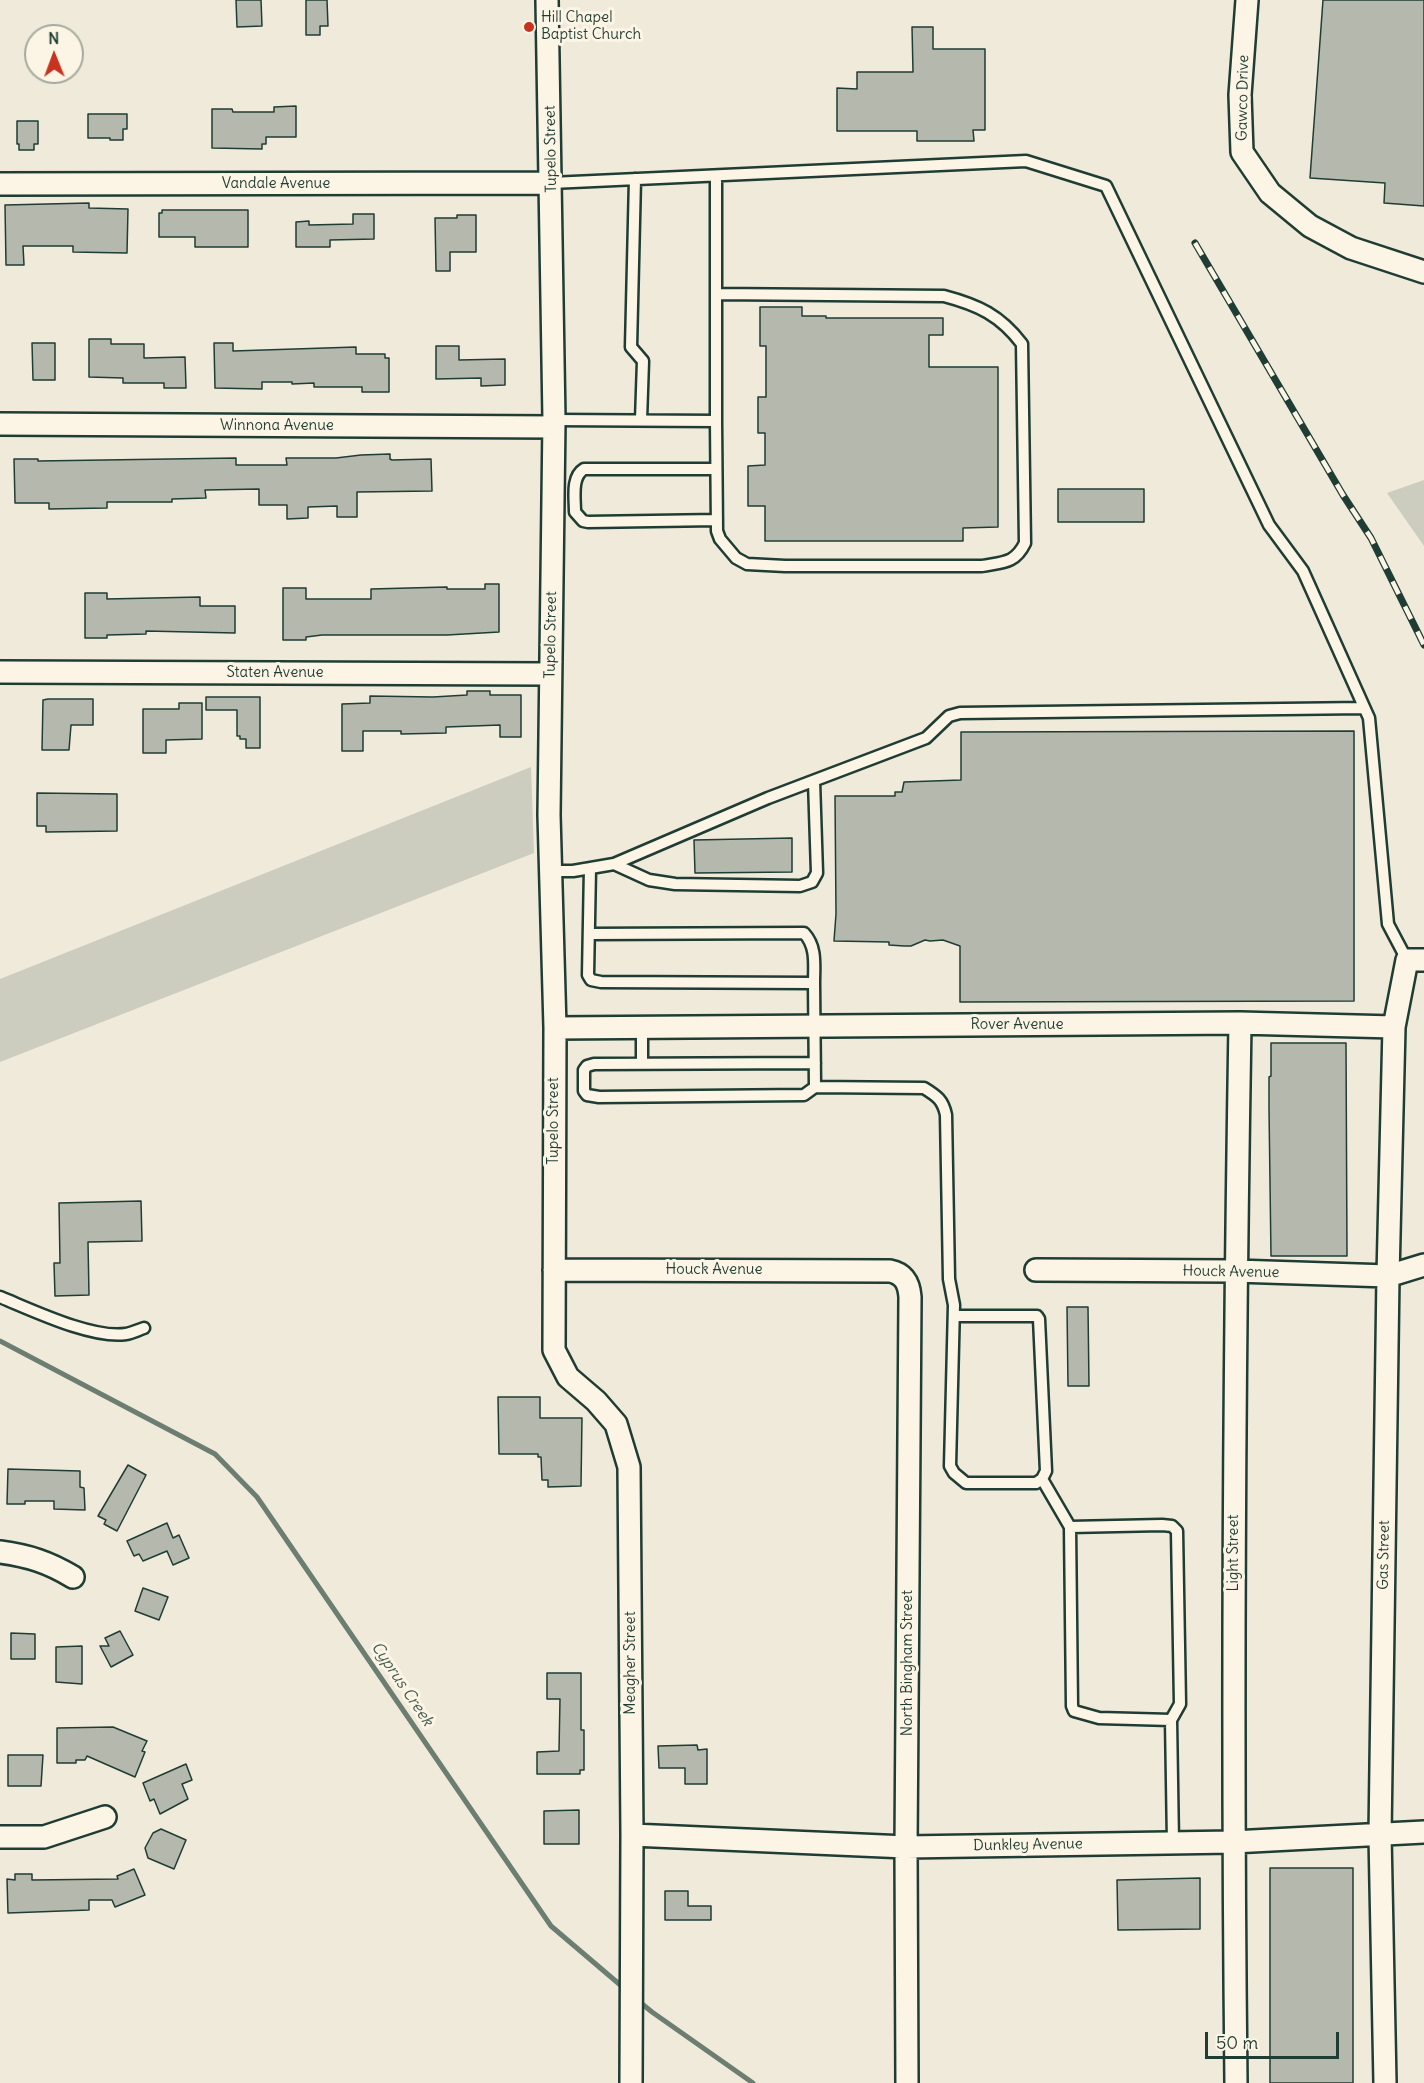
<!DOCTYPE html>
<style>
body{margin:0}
#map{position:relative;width:1424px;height:2083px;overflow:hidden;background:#efeada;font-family:Delius,sans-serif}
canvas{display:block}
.north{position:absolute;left:24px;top:24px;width:60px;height:60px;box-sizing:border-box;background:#fcf5e5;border:2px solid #a4ab9e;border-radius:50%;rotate:359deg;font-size:16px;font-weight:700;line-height:24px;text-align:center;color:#1f3d34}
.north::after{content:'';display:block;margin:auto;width:21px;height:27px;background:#c8321e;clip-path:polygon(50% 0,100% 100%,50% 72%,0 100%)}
.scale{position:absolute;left:1205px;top:2032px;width:134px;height:27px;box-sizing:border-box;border:3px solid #1f3d34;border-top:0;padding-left:8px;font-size:18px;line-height:21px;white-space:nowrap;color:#1f3d34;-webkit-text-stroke:4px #fcf5e5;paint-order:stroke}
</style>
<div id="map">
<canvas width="1424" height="2083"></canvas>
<div class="north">N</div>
<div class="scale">50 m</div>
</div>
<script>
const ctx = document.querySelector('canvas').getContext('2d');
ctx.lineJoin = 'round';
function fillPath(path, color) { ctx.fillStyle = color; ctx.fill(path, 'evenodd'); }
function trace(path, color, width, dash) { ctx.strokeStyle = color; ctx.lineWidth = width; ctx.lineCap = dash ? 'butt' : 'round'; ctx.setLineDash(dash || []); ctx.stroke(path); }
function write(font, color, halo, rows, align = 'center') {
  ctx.font = font + ' Delius,sans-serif'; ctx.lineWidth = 6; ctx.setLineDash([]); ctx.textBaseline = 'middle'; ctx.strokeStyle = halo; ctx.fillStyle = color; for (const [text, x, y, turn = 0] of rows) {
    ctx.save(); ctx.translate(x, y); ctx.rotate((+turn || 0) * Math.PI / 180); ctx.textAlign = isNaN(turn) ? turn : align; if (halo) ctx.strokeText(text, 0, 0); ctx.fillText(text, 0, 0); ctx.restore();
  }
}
const green = new Path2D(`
 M 1424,480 L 1424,546 L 1387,493 Z
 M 531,767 L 534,853 L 0,1062 L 0,979 Z`);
const stream = new Path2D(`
 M 0,1341 L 215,1454 L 257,1497 L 551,1926 L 625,1989
 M 636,1999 L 652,2012 L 753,2083`);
const building = new Path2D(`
 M 236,0 L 261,0 L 262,26 L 237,27 Z
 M 306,0 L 327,0 L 328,26 L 320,26 L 320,35 L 306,35 Z
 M 1323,0 L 1424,0 L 1424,206 L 1384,203 L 1385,183 L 1310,178 Z
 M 912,27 L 933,27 L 933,49 L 985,49 L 985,130 L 973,130 L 974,141 L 917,141 L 917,131 L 837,131 L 837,88 L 857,89 L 857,72 L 913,72 Z
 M 296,106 L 296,137 L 266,137 L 266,144 L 262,144 L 262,149 L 212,148 L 212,109 L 232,109 L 233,112 L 274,112 L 274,107 Z
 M 88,114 L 127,114 L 127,129 L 123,129 L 123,140 L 110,140 L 110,138 L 88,138 Z
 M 17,121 L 38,121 L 38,144 L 34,144 L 34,150 L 19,150 L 19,144 L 17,144 Z
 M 89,203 L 89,208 L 128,209 L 127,253 L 73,252 L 73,246 L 23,246 L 24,265 L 6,265 L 5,205 Z
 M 162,210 L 248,210 L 248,247 L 195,247 L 195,237 L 159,237 L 159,213 L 162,213 Z
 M 353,214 L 374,214 L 374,239 L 330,240 L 330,247 L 296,247 L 296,222 L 309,221 L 309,225 L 353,224 Z
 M 457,215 L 476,215 L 476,252 L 450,252 L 450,271 L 436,271 L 435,218 L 457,218 Z
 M 760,307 L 802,307 L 802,316 L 826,316 L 826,318 L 943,318 L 943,335 L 929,335 L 929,367 L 998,367 L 998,527 L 963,528 L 963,541 L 765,541 L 765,506 L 748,506 L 748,466 L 765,465 L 765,433 L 758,433 L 758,397 L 766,397 L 766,346 L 760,346 Z
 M 89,339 L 111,339 L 111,344 L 144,344 L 144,358 L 185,357 L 186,388 L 164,388 L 164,383 L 123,383 L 123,378 L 89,377 Z
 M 32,343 L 55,343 L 55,380 L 33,380 Z
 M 214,343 L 233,343 L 233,351 L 356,347 L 356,354 L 385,354 L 385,358 L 389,358 L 389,392 L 362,392 L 362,387 L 314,387 L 314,383 L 292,384 L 292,382 L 262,382 L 262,389 L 215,388 Z
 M 436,346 L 459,346 L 459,360 L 505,359 L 505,385 L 481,386 L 481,378 L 436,379 Z
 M 390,454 L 390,459 L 392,460 L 431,459 L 432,491 L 357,492 L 357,517 L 337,517 L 337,506 L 308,507 L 308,518 L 287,519 L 287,505 L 259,505 L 259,489 L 205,490 L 206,498 L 172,499 L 172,502 L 107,502 L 107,508 L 49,509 L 49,503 L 15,503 L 14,459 L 38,459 L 38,461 L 236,458 L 236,465 L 287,465 L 286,458 L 336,458 L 361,455 Z
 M 1058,489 L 1144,489 L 1144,522 L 1058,522 Z
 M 485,584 L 499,584 L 499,632 L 447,635 L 322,635 L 306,637 L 306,640 L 283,640 L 283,588 L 306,588 L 306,599 L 371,599 L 371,589 L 447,587 L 447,589 L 485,589 Z
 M 85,593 L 107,593 L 107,599 L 200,597 L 200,606 L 235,606 L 235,633 L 146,631 L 146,634 L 107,635 L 107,638 L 85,638 Z
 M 467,691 L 490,691 L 490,695 L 521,695 L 521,737 L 500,737 L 500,725 L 446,727 L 446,733 L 401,734 L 401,731 L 363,731 L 363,751 L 342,751 L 342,704 L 370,703 L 370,696 L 433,697 L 467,695 Z
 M 206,697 L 260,697 L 260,748 L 246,748 L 246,739 L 240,739 L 240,736 L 237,736 L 237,710 L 206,710 Z
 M 48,699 L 93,699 L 93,725 L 71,725 L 69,750 L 42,750 L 43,700 Z
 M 179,703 L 202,703 L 202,739 L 166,740 L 166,753 L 143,753 L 143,709 L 179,709 Z
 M 1354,731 L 1354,1001 L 960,1002 L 960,946 L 943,940 L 930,941 L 925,940 L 911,946 L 904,946 L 889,945 L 889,942 L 834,941 L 836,914 L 835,796 L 895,796 L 895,792 L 902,792 L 904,782 L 961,780 L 961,732 Z
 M 37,793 L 117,794 L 117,831 L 46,832 L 46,826 L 37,826 Z
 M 792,838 L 792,872 L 695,873 L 694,840 Z
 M 1271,1043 L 1346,1043 L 1347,1256 L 1271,1256 L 1269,1108 L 1269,1077 L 1271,1076 Z
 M 141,1201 L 142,1241 L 88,1242 L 89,1295 L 55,1296 L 54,1263 L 60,1263 L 59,1203 Z
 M 1067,1307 L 1088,1307 L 1089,1386 L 1068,1386 Z
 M 498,1397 L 540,1397 L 540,1418 L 582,1418 L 581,1486 L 548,1487 L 548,1480 L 542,1480 L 541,1457 L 538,1457 L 538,1454 L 499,1454 Z
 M 128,1465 L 146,1475 L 117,1531 L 104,1524 L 106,1520 L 98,1516 Z
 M 8,1469 L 80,1471 L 80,1487 L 84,1488 L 85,1510 L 54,1509 L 54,1501 L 25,1501 L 25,1504 L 7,1504 Z
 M 167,1523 L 173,1538 L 179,1535 L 189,1558 L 173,1565 L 167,1551 L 143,1561 L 139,1554 L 134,1556 L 127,1541 Z
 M 143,1588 L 168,1597 L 159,1620 L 135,1611 Z
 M 120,1631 L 133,1655 L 111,1667 L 100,1646 L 109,1646 L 105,1638 Z
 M 11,1633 L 35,1634 L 35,1659 L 11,1659 Z
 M 82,1646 L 82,1684 L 56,1682 L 56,1647 Z
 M 547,1673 L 581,1673 L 581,1730 L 584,1730 L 584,1770 L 580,1770 L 580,1774 L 537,1774 L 537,1752 L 559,1751 L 560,1699 L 547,1699 Z
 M 113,1727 L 147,1741 L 142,1751 L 145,1752 L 135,1777 L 87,1756 L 85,1760 L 76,1760 L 76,1763 L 57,1763 L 57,1728 Z
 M 697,1745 L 698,1750 L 707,1749 L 707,1784 L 685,1784 L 685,1768 L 659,1768 L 658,1746 Z
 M 8,1755 L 43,1755 L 41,1786 L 8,1786 Z
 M 186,1764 L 192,1780 L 182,1784 L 188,1799 L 160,1814 L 154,1799 L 150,1801 L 143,1783 Z
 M 579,1810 L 579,1844 L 544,1844 L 544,1811 Z
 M 161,1829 L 186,1840 L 174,1869 L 148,1858 L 145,1848 L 153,1833 Z
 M 1270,1868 L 1353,1868 L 1353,2083 L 1270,2083 Z
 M 134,1869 L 145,1895 L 115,1907 L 112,1900 L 89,1900 L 89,1910 L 8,1913 L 7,1879 L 15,1880 L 15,1874 L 32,1874 L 32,1880 L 118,1879 L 117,1876 Z
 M 1200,1878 L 1200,1929 L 1118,1930 L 1117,1880 Z
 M 665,1891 L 688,1891 L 688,1906 L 711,1906 L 711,1920 L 665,1920 Z`);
const service = new Path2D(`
 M 635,179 L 631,347 L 643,361 L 641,420
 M 551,183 L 1026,161 L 1106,186 L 1269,525 L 1303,571 L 1369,718 L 1388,924 L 1407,960
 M 554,420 L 716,421 L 716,176
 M 716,421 L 717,531 L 720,539 L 736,558 L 747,564 L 785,566 L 982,566 C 1002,562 1015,564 1025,543 L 1022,344 C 1000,315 978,305 944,296 L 716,294
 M 716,469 L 584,469 C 571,477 575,498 575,512 L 583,521 L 588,522 L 717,520
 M 614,864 L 649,880 L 675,884 L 800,886 L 812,882 L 817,873 L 814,781
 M 590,868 L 588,975 L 591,980 L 601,982 L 814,983 L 815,1087 L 924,1088 C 937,1096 943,1100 946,1115 L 949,1279 L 954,1305 L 950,1466 L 954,1473 L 966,1483 L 1036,1483 L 1042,1479 L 1046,1471 L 1039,1319 L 1037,1316 L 954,1316
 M 550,871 L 573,871 L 614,864 L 768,798 L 926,738 L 949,716 L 960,713 L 1364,708
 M 589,934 L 804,933 C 817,947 814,965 814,983
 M 642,1027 L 642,1064
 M 815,1087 L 804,1095 L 599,1097 L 587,1095 L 584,1091 L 584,1070 L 587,1066 L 594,1064 L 815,1063
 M 0,1297 C 32,1310 92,1339 126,1334 C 132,1333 138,1330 144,1328
 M 1042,1479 L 1070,1527 L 1072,1706 L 1074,1711 L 1099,1718 L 1171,1720
 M 1070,1527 L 1162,1525 L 1172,1526 L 1177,1531 L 1180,1704 L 1171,1720 L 1173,1843`);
const minor = new Path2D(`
 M 547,0 L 554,420 L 549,815 L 555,1028 L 554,1350 L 568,1377 L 596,1401 L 616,1424 L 629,1467 L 632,1835 L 631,2083
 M 1247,0 L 1240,95 L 1242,152 L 1270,193 L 1310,226 L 1351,248 L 1424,272
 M 0,184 L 551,183
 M 0,424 L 554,427
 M 0,672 L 550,674
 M 555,1028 L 1240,1023 L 1394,1027 L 1407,960 L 1424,960
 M 554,1270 L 890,1271 C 905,1274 909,1284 910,1297 L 906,1847 L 907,2083
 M 1036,1270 L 1236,1271 L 1388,1276 L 1424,1265
 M 0,1552 C 29,1556 48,1562 73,1577
 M 632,1835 L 906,1847 L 1233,1842 L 1424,1832
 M 0,1837 L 44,1837 L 105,1817
 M 1236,2083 C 1232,1730 1234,1377 1240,1023
 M 1385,2083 L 1380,1835 L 1388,1276 L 1394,1027`);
const rail = new Path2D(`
 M 1195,243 L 1343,495 L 1371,538 L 1424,645`);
const markers = [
 [529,27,6,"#c8321e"]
];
const poiNames = [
 ["Hill Chapel",541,18],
 ["Baptist Church",541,35]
];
const streetNames = [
 ["Gawco Drive",1243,98,-89],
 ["Tupelo Street",551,149,-91],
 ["Vandale Avenue",276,184],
 ["Winnona Avenue",277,426],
 ["Tupelo Street",551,635,-89],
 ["Staten Avenue",275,673],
 ["Rover Avenue",1017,1025],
 ["Tupelo Street",554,1121,-90],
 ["Houck Avenue",714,1270],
 ["Houck Avenue",1231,1272,1],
 ["Light Street",1234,1553,-90],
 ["Gas Street",1384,1555,-89],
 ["Meagher Street",631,1663,-90],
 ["North Bingham Street",908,1663,-90],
 ["Dunkley Avenue",1028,1845,-1]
];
const waterNames = [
 ["Cyprus Creek",402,1684,56]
];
fillPath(green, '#cccdbf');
trace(stream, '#6c7d71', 5);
fillPath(building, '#b5b9ad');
trace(building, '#1f3d34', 1.5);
trace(service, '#1f3d34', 15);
trace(minor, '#1f3d34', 26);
trace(service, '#fcf5e5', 10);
trace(minor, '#fcf5e5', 21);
trace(rail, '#1f3d34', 7);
trace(rail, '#fcf5e5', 4.5, [14]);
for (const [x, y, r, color] of markers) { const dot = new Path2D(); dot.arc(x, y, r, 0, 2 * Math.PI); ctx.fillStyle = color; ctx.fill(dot); trace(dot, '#fcf5e5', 2); }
write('15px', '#1f3d34', '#fcf5e5', poiNames, 'left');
write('15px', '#1f3d34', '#fcf5e5', streetNames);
write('italic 16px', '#455d53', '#fcf5e5', waterNames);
</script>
